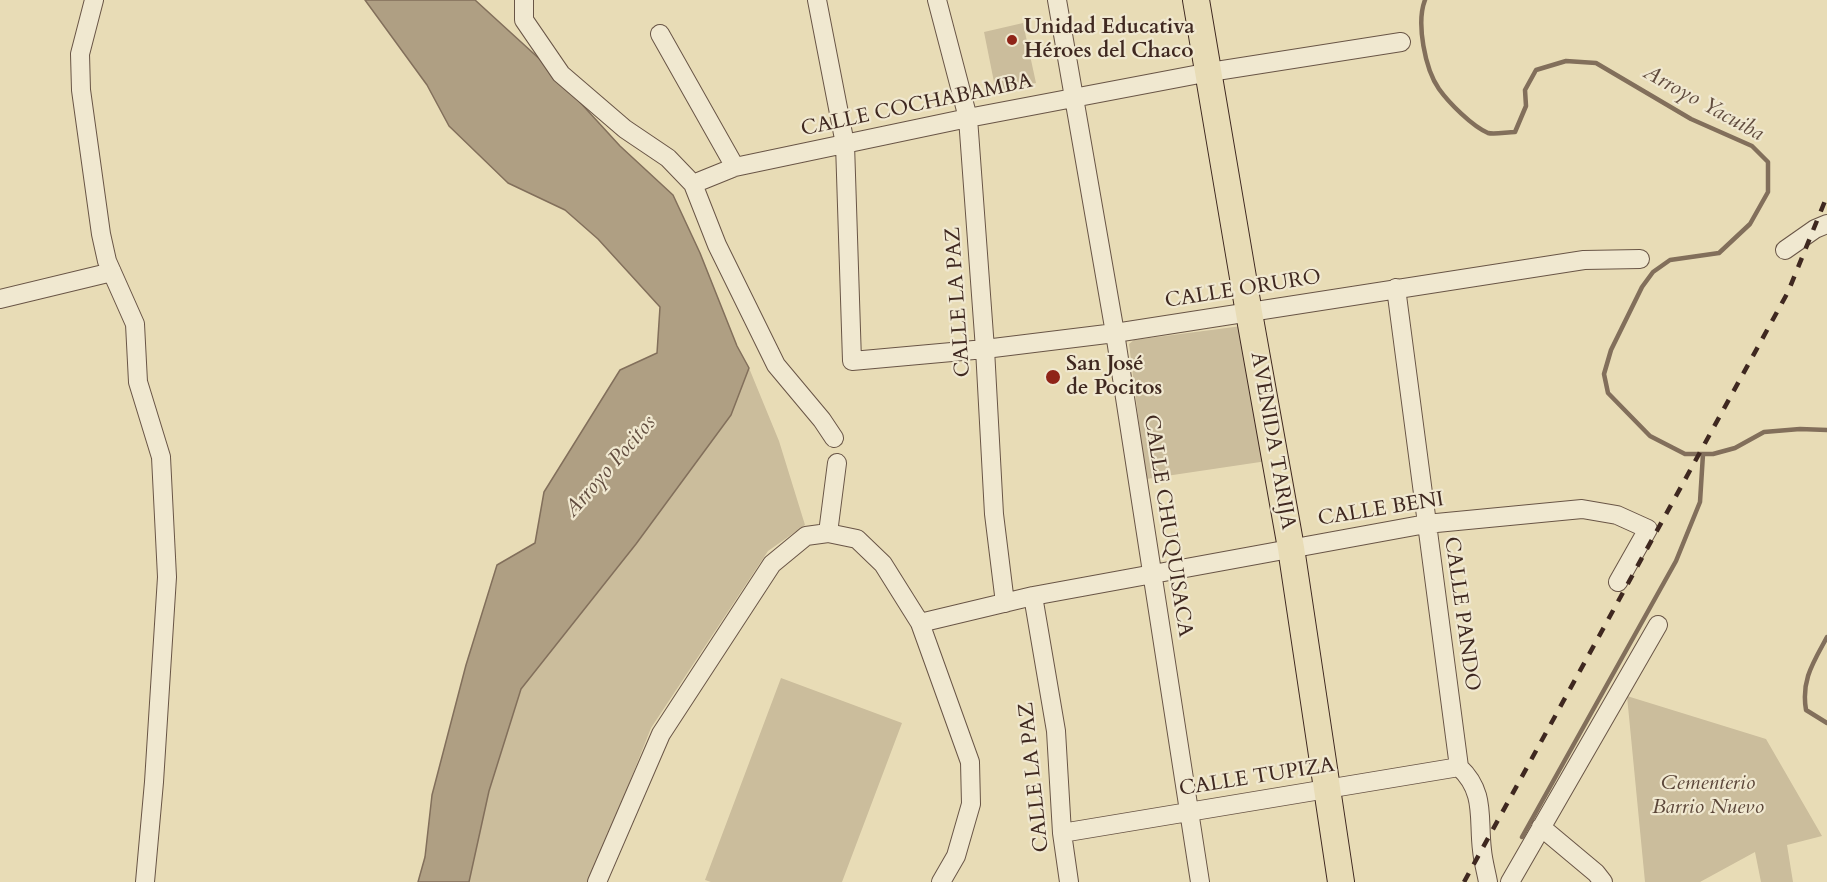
<!DOCTYPE html>
<meta charset="utf-8">
<style>
body{margin:0}
canvas{display:block;background:#e8dcb6}
</style>
<canvas width="1827" height="882"></canvas>
<script>
const ctx = document.querySelector('canvas').getContext('2d');
ctx.lineJoin = 'round';
function fillPath(path, color) { ctx.fillStyle = color; ctx.fill(path, 'evenodd'); }
function trace(path, color, width, dash) { ctx.strokeStyle = color; ctx.lineWidth = width; ctx.lineCap = dash ? 'butt' : 'round'; ctx.setLineDash(dash || []); ctx.stroke(path); }
function write(font, color, halo, rows, align = 'center') {
  ctx.font = font + ' Cardo,serif'; ctx.lineWidth = 4.5; ctx.setLineDash([]); ctx.textBaseline = 'middle'; ctx.strokeStyle = halo; ctx.fillStyle = color; for (const [text, x, y, turn = 0] of rows) {
    ctx.save(); ctx.translate(x, y); ctx.rotate((+turn || 0) * Math.PI / 180); ctx.textAlign = isNaN(turn) ? turn : align; if (halo) ctx.strokeText(text, 0, 0); ctx.fillText(text, 0, 0); ctx.restore();
  }
}
const green = new Path2D(`
 M 1023,23 L 1036,83 L 996,92 L 984,32 Z
 M 1242,326 L 1267,461 L 1146,479 L 1129,344 L 1134,340 Z
 M 749,368 L 779,441 L 805,525 L 768,551 L 651,728 L 590,882 L 469,882 L 489,791 L 521,689 L 636,544 L 731,415 Z
 M 781,678 L 902,723 L 842,882 L 711,882 L 705,880 Z
 M 1627,696 L 1766,739 L 1822,836 L 1787,845 L 1793,882 L 1761,882 L 1755,852 L 1700,882 L 1645,882 Z`);
const water = new Path2D(`
 M 365,0 L 475,0 L 544,63 L 620,146 L 673,195 L 700,253 L 737,346 L 749,368 L 731,415 L 636,544 L 521,689 L 489,791 L 469,882 L 418,882 L 425,857 L 432,795 L 466,665 L 497,565 L 535,543 L 544,492 L 620,370 L 657,353 L 660,307 L 598,239 L 565,210 L 508,183 L 449,126 L 427,85 Z`);
const stream = new Path2D(`
 M 1425,0 C 1416,23 1425,69 1439,89 C 1449,103 1472,126 1488,133 C 1494,135 1507,132 1515,132 L 1526,106 L 1525,90 L 1536,70 L 1566,61 L 1596,63 L 1691,119 L 1752,146 L 1768,162 L 1768,192 L 1750,224 L 1719,253 L 1670,260 L 1653,272 L 1642,287 L 1611,350 L 1604,374 L 1608,393 L 1650,436 L 1685,454 L 1713,454 L 1735,448 L 1764,432 L 1800,429 L 1827,430
 M 1827,637 C 1813,663 1801,680 1806,710 L 1827,723
 M 1522,837 L 1676,561 L 1700,502 L 1703,454`);
const minor = new Path2D(`
 M 94,0 L 80,54 L 81,90 L 101,234 L 107,261 L 135,324 L 138,382 L 161,457 L 167,577 L 154,782 L 145,882
 M 524,0 L 524,20 L 561,74 L 625,129 L 668,158 L 693,184 L 717,245 L 776,365 L 822,420 L 834,438
 M 817,0 L 845,144 L 852,361 L 985,349 L 1115,333 L 1584,260 L 1640,259
 M 937,0 L 968,118 L 985,349 L 994,514 L 1005,603
 M 1057,0 L 1115,333 L 1200,882
 M 660,34 L 735,167
 M 693,184 L 735,167 L 968,118 L 1210,72 L 1401,42
 M 1785,250 L 1815,229 L 1827,224
 M 1396,288 L 1459,767
 M 0,299 L 112,272
 M 828,533 L 837,463
 M 1033,596 L 1056,731 L 1062,833 L 1069,882
 M 920,623 L 1033,596 L 1426,524 L 1582,509 L 1617,515 L 1648,529 L 1618,582
 M 1459,767 C 1486,792 1478,818 1482,850 C 1483,861 1486,871 1488,882
 M 1541,827 L 1596,873 L 1603,882
 M 1062,833 L 1459,767
 M 597,882 L 661,734 L 772,564 L 806,536 L 828,533 L 857,539 L 883,564 L 920,623 L 970,762 L 971,804 L 956,856 L 941,882
 M 1510,882 L 1658,625`);
const highway = new Path2D(`
 M 1196,0 L 1249,313 L 1291,548 L 1341,882`);
const rail = new Path2D(`
 M 1464,882 L 1788,292 L 1827,196`);
const markers = [
 [1012,40,6,"#8f2418"],
 [1053,377,8,"#8f2418"]
];
const poiNames = [
 ["Unidad Educativa",1024,28],
 ["Héroes del Chaco",1024,52],
 ["San José",1066,365],
 ["de Pocitos",1066,389]
];
const streetNames = [
 ["CALLE COCHABAMBA",917,106,-12],
 ["CALLE ORURO",1243,290,-9],
 ["CALLE LA PAZ",959,302,-94],
 ["AVENIDA TARIJA",1272,441,80],
 ["CALLE BENI",1381,510,-9],
 ["CALLE CHUQUISACA",1167,526,81],
 ["CALLE PANDO",1461,614,82],
 ["CALLE LA PAZ",1035,777,-96],
 ["CALLE TUPIZA",1257,778,-9]
];
const parkNames = [
 ["Cementerio",1708,784],
 ["Barrio Nuevo",1708,808]
];
const waterNames = [
 ["Arroyo Yacuiba",1703,104,29],
 ["Arroyo Pocitos",611,467,-49]
];
fillPath(green, '#cbbd9c');
fillPath(water, '#af9f83');
trace(water, '#826f5b', 1.5);
trace(stream, '#826f5b', 4.5);
trace(minor, '#695546', 20);
trace(highway, '#3f2820', 28);
trace(minor, '#f0e8d0', 18);
trace(highway, '#e8dcb6', 26);
trace(rail, '#3f2820', 4.5, [10, 10]);
for (const [x, y, r, color] of markers) { const dot = new Path2D(); dot.arc(x, y, r, 0, 2 * Math.PI); ctx.fillStyle = color; ctx.fill(dot); trace(dot, '#f0e8d0', 2); }
write('bold 21px', '#3f2820', '#f0e8d0', poiNames, 'left');
write('21px', '#3f2820', '#f0e8d0', streetNames);
write('italic 21px', '#5b4639', '#f0e8d0', parkNames);
write('italic 22px', '#614c3e', '#f0e8d0', waterNames);
</script>
